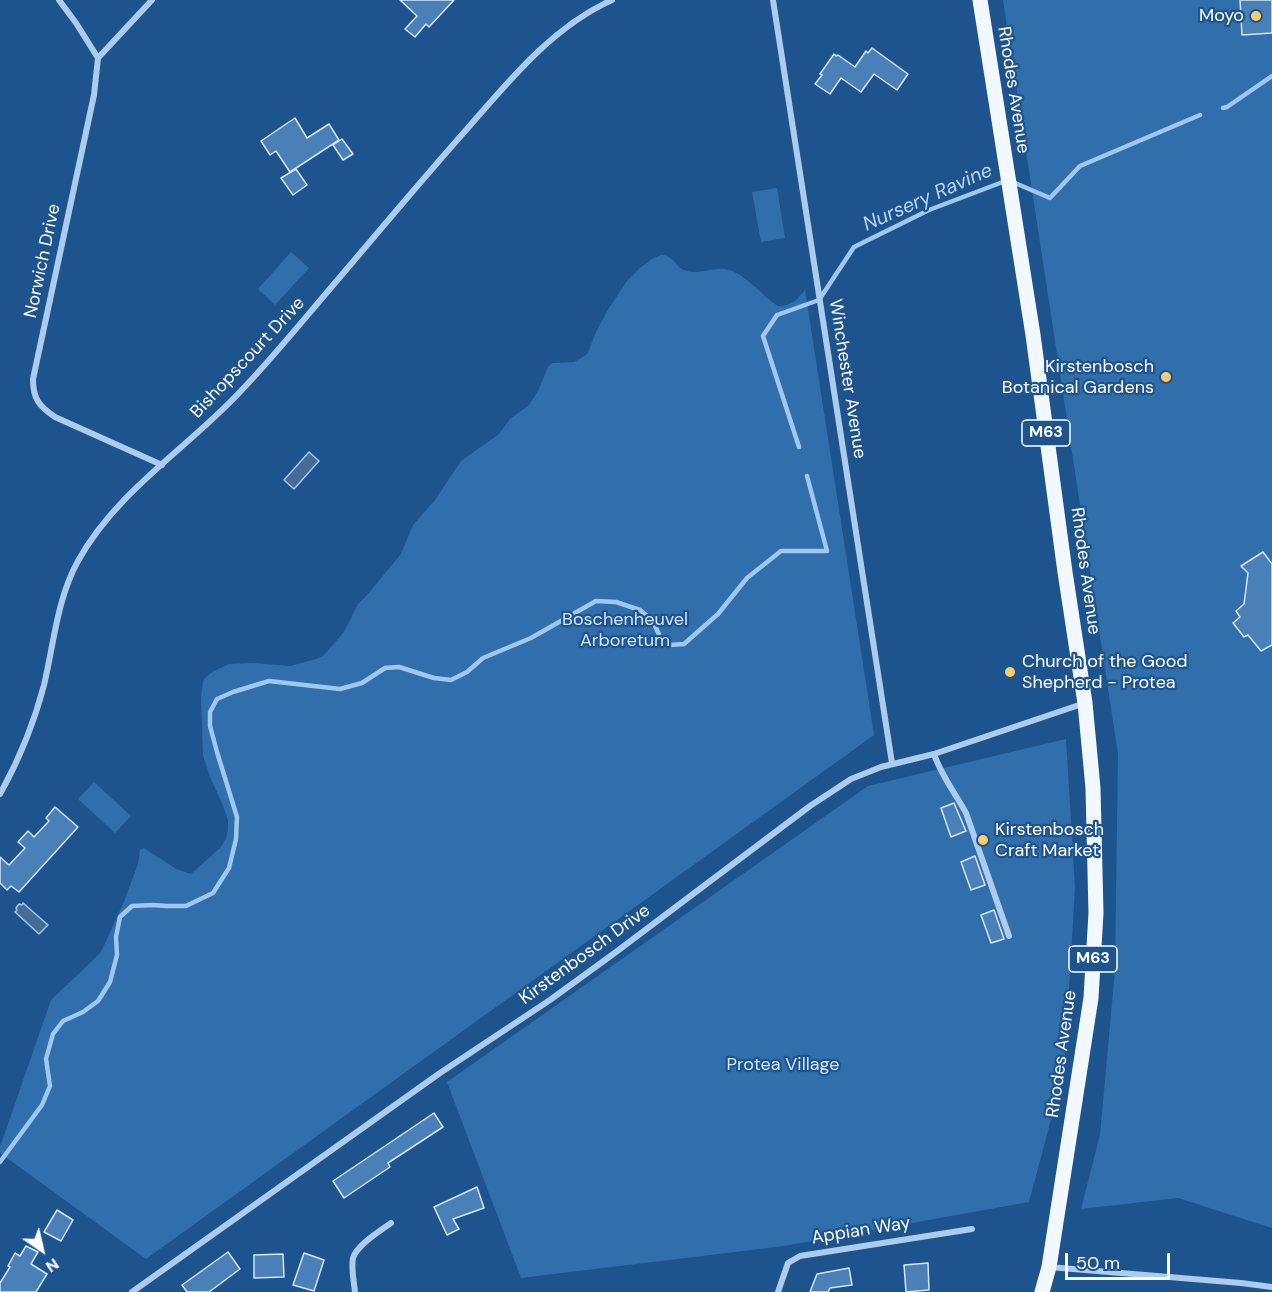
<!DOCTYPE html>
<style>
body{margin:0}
#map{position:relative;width:1272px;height:1292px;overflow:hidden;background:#1e548e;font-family:"DM Sans",sans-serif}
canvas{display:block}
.north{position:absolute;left:12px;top:1220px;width:60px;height:60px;-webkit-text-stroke:4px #1e548e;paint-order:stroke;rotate:146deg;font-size:16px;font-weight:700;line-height:24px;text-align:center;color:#fff}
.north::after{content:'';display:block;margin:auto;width:21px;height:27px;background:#fff;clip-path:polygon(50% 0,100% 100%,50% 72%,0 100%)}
.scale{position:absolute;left:1065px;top:1253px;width:105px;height:27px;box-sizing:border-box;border:3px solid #fff;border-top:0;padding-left:8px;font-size:18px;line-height:21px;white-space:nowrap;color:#fff;-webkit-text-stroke:4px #1e548e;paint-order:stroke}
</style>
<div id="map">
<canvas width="1272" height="1292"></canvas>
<div class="north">N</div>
<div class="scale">50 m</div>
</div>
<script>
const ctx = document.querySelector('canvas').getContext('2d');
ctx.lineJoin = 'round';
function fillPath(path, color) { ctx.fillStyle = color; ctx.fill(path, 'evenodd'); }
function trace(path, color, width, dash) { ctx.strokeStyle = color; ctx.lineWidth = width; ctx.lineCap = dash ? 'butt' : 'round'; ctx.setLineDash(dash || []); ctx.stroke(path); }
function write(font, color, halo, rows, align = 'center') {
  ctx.font = font + ' "DM Sans",sans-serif'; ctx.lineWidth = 4.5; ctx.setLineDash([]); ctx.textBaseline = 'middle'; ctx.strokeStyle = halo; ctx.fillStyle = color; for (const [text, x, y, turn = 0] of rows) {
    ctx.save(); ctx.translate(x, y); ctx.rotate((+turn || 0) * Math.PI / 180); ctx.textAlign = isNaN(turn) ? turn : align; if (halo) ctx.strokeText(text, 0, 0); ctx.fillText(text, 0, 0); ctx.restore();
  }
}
const green = new Path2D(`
 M 1003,0 L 1272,0 L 1272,1228 L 1178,1198 L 1081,1209 L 1100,1135 L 1115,970 L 1118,754 Z
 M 777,188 L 785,238 L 761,242 L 752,192 Z
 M 291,252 L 309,268 L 275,305 L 258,289 Z
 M 661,255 C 673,255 675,266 684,270 C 699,276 711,267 725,269 C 743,271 763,297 778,306 C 792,306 797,300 805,290 L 874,735 L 146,1259 L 0,1153 L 0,1147 L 51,1000 L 91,962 L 101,952 L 123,904 L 138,864 L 140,850 L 144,848 L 176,869 L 191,874 L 220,848 L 226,839 L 228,830 L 228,820 L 222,803 L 210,777 L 203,755 L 201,698 L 203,682 L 204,679 L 212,672 L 229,664 L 254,663 L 290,666 L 316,659 L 323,656 L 344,632 L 358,604 L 369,593 L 401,554 L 413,525 L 435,500 L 461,461 L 499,434 L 510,419 L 529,405 L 538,391 L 548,367 L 552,363 L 574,362 L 583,357 L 588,353 L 595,334 L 609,308 L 627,281 L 640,268 L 652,259 Z
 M 1066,739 L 1075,888 L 1064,1071 L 1029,1202 L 784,1246 L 521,1278 L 447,1082 L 868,786 Z
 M 94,782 L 131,816 L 115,833 L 78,799 Z`);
const water = new Path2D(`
 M 309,452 L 319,461 L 294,489 L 284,480 Z
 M 23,903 L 48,925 L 39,934 L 15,912 L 17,910 L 16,908 L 19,904 L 22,905 Z`);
const stream = new Path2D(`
 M 1223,108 L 1227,107 L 1272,76
 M 799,447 L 763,336 L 777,315 L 819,300 L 854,247 L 929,210 L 1008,180 L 1050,198 L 1080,166 L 1200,115
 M 0,1162 L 42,1105 L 50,1086 L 46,1059 L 53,1034 L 63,1021 L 83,1012 L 98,1001 L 110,982 L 117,955 L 116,937 L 120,917 L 132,906 L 153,905 L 167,906 L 186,906 L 213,893 L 229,868 L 236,839 L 237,817 L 217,752 L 210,726 L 210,712 L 217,699 L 233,692 L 269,681 L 340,689 L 362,683 L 385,668 L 399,667 L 434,678 L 451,680 L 467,672 L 483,658 L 531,638 L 596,601 L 616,602 L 640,610 L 653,621 L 660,637 L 670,645 L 684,644 L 718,614 L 747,578 L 781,551 L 827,551 L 807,476`);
const building = new Path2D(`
 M 400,0 L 454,0 L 429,27 L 426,24 L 415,37 L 405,29 L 417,16 Z
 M 1240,0 L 1272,0 L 1272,33 L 1242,35 Z
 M 872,48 L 908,74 L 897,90 L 874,74 L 861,92 L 841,78 L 830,94 L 815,84 L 822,75 L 820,74 L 834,54 L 836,56 L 838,55 L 855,67 L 866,51 L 868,53 Z
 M 295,118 L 307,138 L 329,124 L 339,140 L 290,172 L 276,151 L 270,155 L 261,141 Z
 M 342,139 L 353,154 L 343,160 L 333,145 Z
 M 296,169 L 307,185 L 293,195 L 281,178 Z
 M 1263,552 L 1272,564 L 1272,645 L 1261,651 L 1248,635 L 1244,637 L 1233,623 L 1240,617 L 1236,611 L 1244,604 L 1248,573 L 1241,566 Z
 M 954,803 L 966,831 L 951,837 L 941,808 Z
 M 55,807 L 78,827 L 19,892 L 11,886 L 7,890 L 0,883 L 0,857 L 9,865 L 25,848 L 18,842 L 28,831 L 34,837 L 49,821 L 46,818 Z
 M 975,856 L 985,885 L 971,890 L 961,862 Z
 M 994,910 L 1004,939 L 991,943 L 981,915 Z
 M 434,1113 L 443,1127 L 388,1163 L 390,1167 L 344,1198 L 333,1181 Z
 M 477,1187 L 484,1208 L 453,1219 L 459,1229 L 447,1235 L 434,1207 Z
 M 57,1210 L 73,1220 L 61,1241 L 44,1232 Z
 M 26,1246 L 38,1252 L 31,1264 L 47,1274 L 36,1292 L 0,1292 L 0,1283 L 10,1267 L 8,1266 L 15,1253 L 20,1256 Z
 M 228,1252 L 240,1269 L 209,1292 L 187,1292 L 182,1285 Z
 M 304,1253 L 324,1260 L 314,1291 L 293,1285 Z
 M 283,1254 L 284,1277 L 254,1278 L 254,1255 Z
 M 928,1263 L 929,1290 L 906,1292 L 904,1265 Z
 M 849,1268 L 852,1285 L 830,1288 L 828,1292 L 810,1292 L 817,1274 Z`);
const minor = new Path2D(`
 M 59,0 L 76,23 L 98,58 L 94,95 L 33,379 C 33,399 39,406 55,417 L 162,465
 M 773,0 L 892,763
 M 98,58 L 152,0
 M 934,754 C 941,775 955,793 966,813 L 1009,936
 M 0,794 C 19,760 34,723 44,685 C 54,643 57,599 78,561 C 116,492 185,450 238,394 C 268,363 295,330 323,297 C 371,241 418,184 467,129 C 509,81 552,27 612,0
 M 1049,1267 L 1241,1283 L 1272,1287
 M 132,1292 L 440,1073 L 550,1000 L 616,952 L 810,806 L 851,779 L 881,767 L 934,754 L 1085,703
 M 355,1292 C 354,1282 351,1269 353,1258 C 357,1245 380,1231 391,1223
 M 778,1292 L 788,1263 L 800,1256 L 972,1229`);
const primary = new Path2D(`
 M 980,0 L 1033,335 L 1065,572 L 1085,703 L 1093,788 L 1096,913 L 1091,998 L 1049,1267 L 1042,1292`);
const markers = [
 [1256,16,6,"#fccc6b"],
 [1166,377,6,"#fccc6b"],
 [1010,672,6,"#fccc6b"],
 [983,840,6,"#fccc6b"]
];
const shields = [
 [1046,433,48],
 [1093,959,48]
];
const shieldNames = [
 ["M63",1046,433],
 ["M63",1093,959]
];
const poiNames = [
 ["Moyo",1244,16],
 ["Kirstenbosch",1154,367],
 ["Botanical Gardens",1154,388],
 ["Church of the Good",1022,662,"left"],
 ["Shepherd - Protea",1022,683,"left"],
 ["Kirstenbosch",995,830,"left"],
 ["Craft Market",995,851,"left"]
];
const streetNames = [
 ["Rhodes Avenue",1013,90,81],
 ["Norwich Drive",43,261,-78],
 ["Bishopscourt Drive",248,358,-47],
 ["Winchester Avenue",847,379,81],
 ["Rhodes Avenue",1085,571,82],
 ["Kirstenbosch Drive",585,955,-36],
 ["Rhodes Avenue",1062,1054,-82],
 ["Appian Way",861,1231,-9]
];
const parkNames = [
 ["Boschenheuvel",625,620],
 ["Arboretum",625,641],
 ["Protea Village",783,1065]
];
const waterNames = [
 ["Nursery Ravine",928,198,-24]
];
fillPath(green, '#316eac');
fillPath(water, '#456c96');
trace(water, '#a0c8ef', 1.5);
trace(stream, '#a0c8ef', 4.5);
fillPath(building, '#4a80b8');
trace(building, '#d2e5f9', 1.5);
trace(minor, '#accced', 6);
trace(primary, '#f2f8ff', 15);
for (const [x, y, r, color] of markers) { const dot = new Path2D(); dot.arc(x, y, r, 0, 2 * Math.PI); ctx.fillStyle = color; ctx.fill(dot); trace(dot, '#1e548e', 2); }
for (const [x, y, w] of shields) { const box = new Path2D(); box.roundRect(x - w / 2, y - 13, w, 26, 4.5); ctx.fillStyle = '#1e548e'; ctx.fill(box); trace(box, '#fff', 1.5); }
write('bold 16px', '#fff', null, shieldNames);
write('18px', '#fff', '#1e548e', poiNames, 'right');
write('18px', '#fff', '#1e548e', streetNames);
write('18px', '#d2e5f9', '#1e548e', parkNames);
write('italic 20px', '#b8d6f4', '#1e548e', waterNames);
</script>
